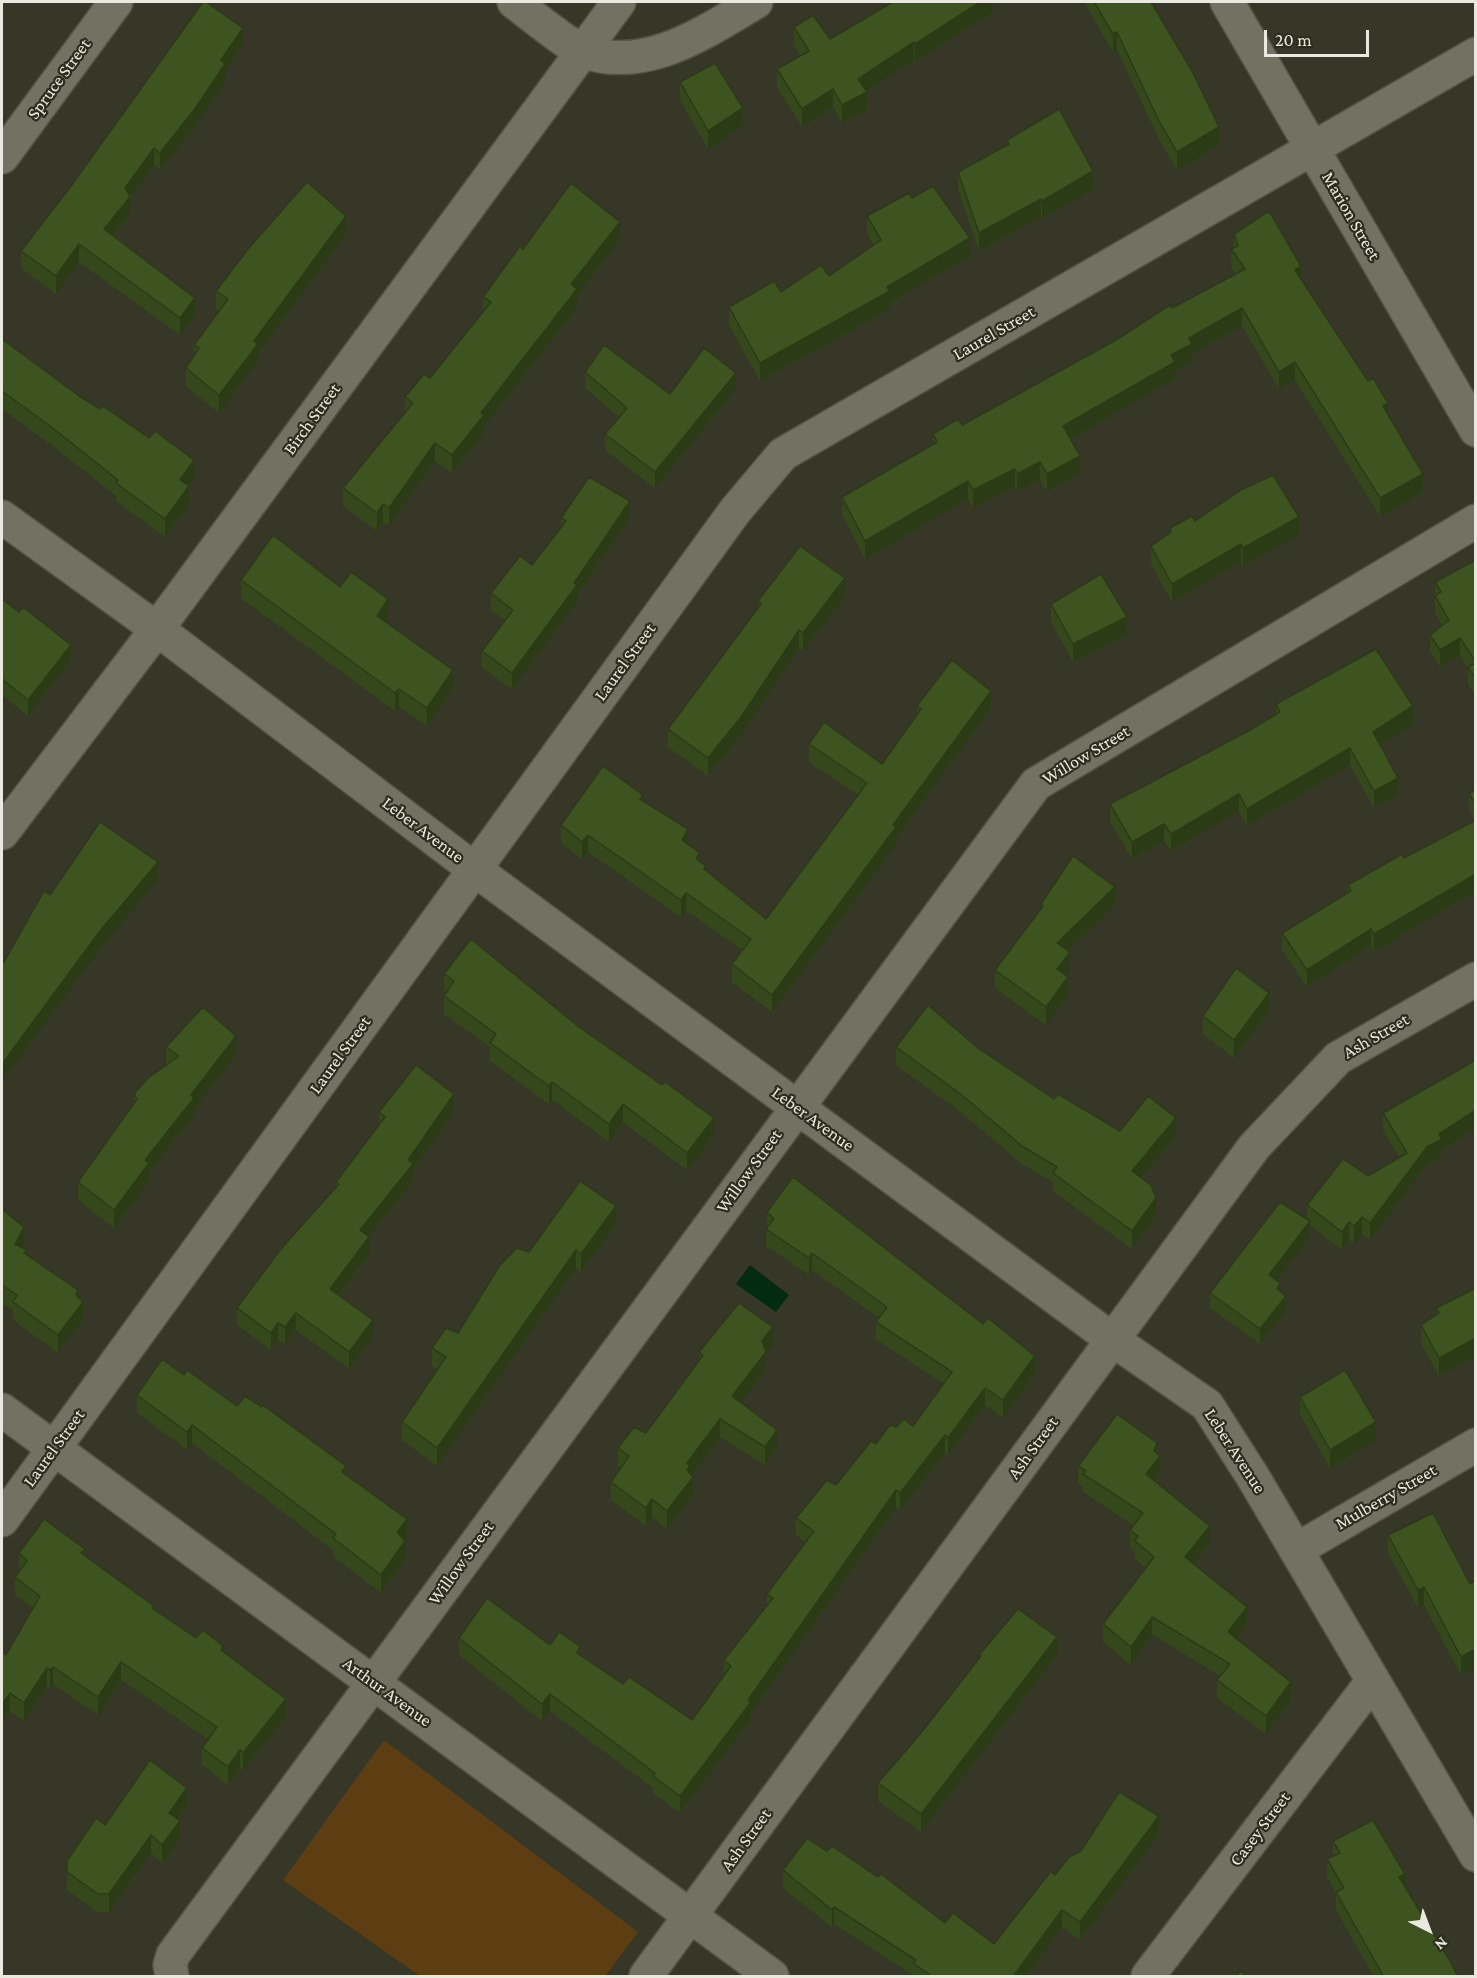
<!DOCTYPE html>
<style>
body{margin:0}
#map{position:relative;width:1477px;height:1978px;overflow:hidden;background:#363727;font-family:"Crimson Pro",serif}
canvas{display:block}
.frame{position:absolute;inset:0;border:3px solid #e9e9e0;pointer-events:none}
.north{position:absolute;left:1399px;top:1900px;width:60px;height:60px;-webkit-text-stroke:4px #2c2d1d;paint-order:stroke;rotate:138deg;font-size:16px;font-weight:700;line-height:24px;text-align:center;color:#e9e9e0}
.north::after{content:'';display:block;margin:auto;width:21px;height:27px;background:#e9e9e0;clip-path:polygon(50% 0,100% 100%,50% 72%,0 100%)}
.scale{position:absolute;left:1264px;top:30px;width:105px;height:27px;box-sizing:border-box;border:3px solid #e9e9e0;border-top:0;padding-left:8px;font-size:18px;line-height:21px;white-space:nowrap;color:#e9e9e0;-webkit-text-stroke:4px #2c2d1d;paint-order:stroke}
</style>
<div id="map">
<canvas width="1477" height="1978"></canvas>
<div class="frame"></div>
<div class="north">N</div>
<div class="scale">20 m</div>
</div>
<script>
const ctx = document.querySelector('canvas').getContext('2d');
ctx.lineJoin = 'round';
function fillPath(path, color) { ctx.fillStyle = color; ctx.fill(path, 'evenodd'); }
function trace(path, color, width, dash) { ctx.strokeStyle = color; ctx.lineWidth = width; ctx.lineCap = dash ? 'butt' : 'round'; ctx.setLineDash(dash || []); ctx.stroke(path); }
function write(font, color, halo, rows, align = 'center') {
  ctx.font = font + ' "Crimson Pro",serif'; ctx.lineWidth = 4.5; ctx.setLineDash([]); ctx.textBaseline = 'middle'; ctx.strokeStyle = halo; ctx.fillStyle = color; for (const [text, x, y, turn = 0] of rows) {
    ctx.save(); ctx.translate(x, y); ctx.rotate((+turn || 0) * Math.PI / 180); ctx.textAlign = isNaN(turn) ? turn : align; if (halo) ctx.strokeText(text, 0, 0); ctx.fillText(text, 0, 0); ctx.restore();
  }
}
const green = new Path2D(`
 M 384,1740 L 638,1932 L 605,1976 L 420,1976 L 283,1880 Z`);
const water = new Path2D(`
 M 750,1265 L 789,1295 L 776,1312 L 736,1284 Z`);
const minor = new Path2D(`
 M 514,2 C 529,13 570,47 585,52 C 648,73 706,31 756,2
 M 1227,2 L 1476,430
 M 2,157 L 116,2
 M 2,517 L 157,629 L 474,869 L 1113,1340 L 1207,1405 L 1253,1477 L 1476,1855
 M 2,833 L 157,629 L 619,2
 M 2,1410 L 772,1976
 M 2,1520 L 735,511 L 783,454 L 1476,54
 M 1296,1550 L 1476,1445
 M 172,1976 L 170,1965 L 173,1955 L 1036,784 L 1476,521
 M 646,1976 L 1254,1147 L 1338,1058 L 1476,979
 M 1148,1976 L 1372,1682`);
const wall = new Path2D(`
 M 994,2 L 994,11 L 915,62 L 914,60 L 867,91 L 867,110 L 842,123 L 833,107 L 802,127 L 777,87 L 777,69 L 800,56 L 794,45 L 794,27 L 830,39 Z
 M 1084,2 L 1151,2 L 1219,145 L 1177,170 L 1158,137 L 1117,50 L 1113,52 Z
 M 243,45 L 225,71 L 225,82 L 194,128 L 160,170 L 154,165 L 130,198 L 130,214 L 113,235 L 195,315 L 180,335 L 79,262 L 56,294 L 21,268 L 21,251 Z
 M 680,82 L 743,126 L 708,149 L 680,100 Z
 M 1007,140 L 1093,189 L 1042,219 L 1041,217 L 979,251 L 958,190 L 958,172 L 1007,145 Z
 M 912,198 L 970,256 L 890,303 L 890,309 L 760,381 L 729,325 L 729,307 L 781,292 L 829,276 L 874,245 L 867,233 L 867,216 Z
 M 346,234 L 258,353 L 258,362 L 219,413 L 186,386 L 186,368 L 194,355 L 194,345 L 219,311 L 216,309 L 216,291 Z
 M 1234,234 L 1301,279 L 1388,414 L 1423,492 L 1380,516 L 1295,380 L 1279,389 L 1242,326 L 1192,353 L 1192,362 L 1175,371 L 1175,379 L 1070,439 L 1080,473 L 1047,492 L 1040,480 L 1017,491 L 1015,487 L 973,508 L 968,499 L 865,559 L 842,515 L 842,497 L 933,445 L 933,434 L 962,425 L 1172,308 L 1236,274 L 1231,267 L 1231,249 L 1234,248 Z
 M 620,240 L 577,295 L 577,307 L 484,427 L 484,433 L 452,473 L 435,461 L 389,525 L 383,522 L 377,531 L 343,506 L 343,488 L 405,413 L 405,397 L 430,378 L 483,312 L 483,297 L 523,249 Z
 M 2,333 L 3,340 L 79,396 L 194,478 L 189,486 L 189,504 L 165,537 L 116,501 L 116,496 L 54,447 L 2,409 Z
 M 585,372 L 670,394 L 736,389 L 655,488 L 605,450 L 605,434 L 619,417 L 585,388 Z
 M 561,518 L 630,518 L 577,595 L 577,602 L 512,690 L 482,667 L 482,651 L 505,620 L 491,610 L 491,593 L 532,565 L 561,527 Z
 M 1195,521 L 1299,535 L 1243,566 L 1241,562 L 1172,602 L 1151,564 L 1151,546 L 1170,533 L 1170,528 Z
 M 1476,563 L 1476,696 L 1468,684 L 1468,669 L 1460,655 L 1440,667 L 1430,652 L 1430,635 L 1442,625 L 1435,613 L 1435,582 Z
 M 241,580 L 340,587 L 388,617 L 385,622 L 453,688 L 427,726 L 399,707 L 395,711 L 241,598 Z
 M 845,596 L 803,651 L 799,648 L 741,735 L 708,776 L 668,747 L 668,729 L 758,608 L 758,601 Z
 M 2,599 L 71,660 L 28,716 L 2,695 Z
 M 1051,604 L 1127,635 L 1073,662 L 1051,622 Z
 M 1276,704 L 1413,724 L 1380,745 L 1398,795 L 1374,808 L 1350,765 L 1247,826 L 1239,811 L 1171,851 L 1164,841 L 1132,859 L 1110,822 L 1110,804 L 1252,729 L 1276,715 Z
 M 917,706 L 991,708 L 896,838 L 896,845 L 772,1012 L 732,982 L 732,964 L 742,950 L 686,910 L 681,917 L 588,852 L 582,859 L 561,843 L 561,825 L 643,801 L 688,845 L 706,871 L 766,919 L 858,795 L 809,762 L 809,744 L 882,764 L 917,715 Z
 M 1476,790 L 1476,891 L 1374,951 L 1371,946 L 1307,987 L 1282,950 L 1282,933 L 1348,892 L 1348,885 L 1404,858 L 1475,821 L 1469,810 L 1469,793 Z
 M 1041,904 L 1115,905 L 1068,950 L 1070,970 L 1065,975 L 1068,995 L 1046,1025 L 995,988 L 995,970 L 1041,908 Z
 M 444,974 L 714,1135 L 687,1170 L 623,1122 L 609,1142 L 552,1100 L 549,1104 L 490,1061 L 490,1047 L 444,1014 L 444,996 L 447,993 L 444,991 Z
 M 1269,1011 L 1234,1058 L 1203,1034 L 1203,1016 Z
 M 166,1047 L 236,1054 L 194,1110 L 194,1116 L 149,1172 L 149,1181 L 114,1228 L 78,1200 L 78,1182 L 134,1104 L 134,1094 L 166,1065 Z
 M 896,1047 L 978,1048 L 1054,1099 L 1120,1131 L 1176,1136 L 1141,1178 L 1156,1216 L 1132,1249 L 1053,1191 L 1053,1182 L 1022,1164 L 962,1113 L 896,1065 Z
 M 1476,1060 L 1476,1127 L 1442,1150 L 1442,1156 L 1427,1164 L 1370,1240 L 1362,1234 L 1354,1243 L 1349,1239 L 1342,1250 L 1310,1225 L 1310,1237 L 1276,1281 L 1286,1311 L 1260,1344 L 1210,1308 L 1210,1293 L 1307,1219 L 1307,1205 L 1368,1176 L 1399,1157 L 1383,1130 L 1383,1113 Z
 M 454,1111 L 413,1170 L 413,1181 L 368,1237 L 369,1255 L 339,1295 L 373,1337 L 349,1369 L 296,1330 L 285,1344 L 278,1340 L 271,1350 L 237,1325 L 237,1308 L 336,1187 L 336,1182 L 379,1125 L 379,1112 Z
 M 2,1209 L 24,1245 L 22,1248 L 27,1255 L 78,1297 L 83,1320 L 58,1353 L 13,1320 L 13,1310 L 2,1303 Z
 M 767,1212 L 1035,1374 L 1003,1418 L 985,1405 L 948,1455 L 945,1453 L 900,1510 L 896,1507 L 751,1713 L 751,1719 L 680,1813 L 653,1793 L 653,1788 L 550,1711 L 542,1721 L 459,1655 L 459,1638 L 550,1645 L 580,1655 L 623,1684 L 692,1720 L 724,1675 L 724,1660 L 767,1606 L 767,1594 L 805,1542 L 796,1535 L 796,1518 L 836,1485 L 876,1444 L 896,1427 L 913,1426 L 944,1384 L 876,1339 L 876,1322 L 879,1318 L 812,1270 L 809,1275 L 766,1246 Z
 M 616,1224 L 581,1272 L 576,1268 L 437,1466 L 402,1440 L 402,1422 L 438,1370 L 432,1366 L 432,1348 L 458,1333 L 529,1252 Z
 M 1476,1288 L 1476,1356 L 1439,1376 L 1421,1343 L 1421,1325 L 1436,1315 L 1436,1308 Z
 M 773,1345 L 766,1354 L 766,1370 L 740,1403 L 777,1448 L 765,1465 L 720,1437 L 691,1475 L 693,1495 L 667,1529 L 652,1517 L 646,1526 L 611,1500 L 611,1482 L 621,1468 L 618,1466 L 618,1448 L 646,1433 L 699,1360 L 699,1352 Z
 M 184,1375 L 237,1406 L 346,1476 L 407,1537 L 404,1540 L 405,1559 L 381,1593 L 333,1556 L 333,1550 L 192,1443 L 187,1450 L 137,1413 L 137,1395 Z
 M 1300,1397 L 1376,1440 L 1330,1468 L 1300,1415 Z
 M 1157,1453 L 1160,1474 L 1154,1481 L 1210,1543 L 1194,1564 L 1247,1624 L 1236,1638 L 1291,1700 L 1266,1734 L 1217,1698 L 1217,1680 L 1220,1676 L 1152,1634 L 1131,1665 L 1103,1642 L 1103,1624 L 1146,1568 L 1135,1559 L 1135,1552 L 1130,1547 L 1130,1530 L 1133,1525 L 1083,1492 L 1083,1487 L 1078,1484 L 1078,1466 Z
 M 1388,1535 L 1470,1584 L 1476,1580 L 1476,1667 L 1461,1675 L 1424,1605 L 1418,1608 L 1388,1553 Z
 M 19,1553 L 85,1556 L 154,1609 L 196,1638 L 223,1652 L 286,1716 L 243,1771 L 240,1768 L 228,1785 L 202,1765 L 202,1748 L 208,1739 L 121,1680 L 98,1715 L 53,1684 L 50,1688 L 47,1686 L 24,1721 L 10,1711 L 2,1722 L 2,1652 L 6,1655 L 33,1608 L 15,1595 L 15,1577 L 19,1571 Z
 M 979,1655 L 1057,1655 L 921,1832 L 878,1801 L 878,1783 L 921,1733 L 979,1658 Z
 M 187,1806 L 178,1819 L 180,1839 L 162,1863 L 151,1853 L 109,1912 L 98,1912 L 67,1890 L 67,1861 L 105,1825 Z
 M 1159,1834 L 1080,1940 L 1062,1927 L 1026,1977 L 913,1977 L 913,1975 L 834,1924 L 832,1927 L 783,1888 L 783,1870 L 945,1923 L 994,1944 L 1055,1875 Z
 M 1333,1841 L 1405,1886 L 1458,1977 L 1374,1977 L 1336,1910 L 1336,1893 L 1327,1877 L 1327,1859 L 1333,1856 Z`);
const shadedWall = new Path2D(`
 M 980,2 L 994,2 L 994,11 L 915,62 L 915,44 Z
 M 243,28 L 243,45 L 225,71 L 225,82 L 194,128 L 160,170 L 160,153 L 221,60 Z
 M 1117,32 L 1117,50 L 1113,52 L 1113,34 Z
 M 914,42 L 914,60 L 860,95 L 867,92 L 867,110 L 842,123 L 842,105 L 858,79 Z
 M 833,89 L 833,107 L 802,127 L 802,109 Z
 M 743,108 L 743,126 L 708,149 L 708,131 Z
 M 1219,127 L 1219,145 L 1177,170 L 1177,152 Z
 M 154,148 L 154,165 L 130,198 L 130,214 L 104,246 L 104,229 L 125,188 Z
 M 1093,171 L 1093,189 L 1042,219 L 1042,201 Z
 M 1041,199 L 1041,217 L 979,251 L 979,233 Z
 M 346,216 L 346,234 L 258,353 L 258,362 L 219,413 L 219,395 L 254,341 Z
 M 620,222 L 620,240 L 577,295 L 577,307 L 484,427 L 484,433 L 452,473 L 452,455 L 571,284 Z
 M 970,238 L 970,256 L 890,303 L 890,309 L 760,381 L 760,363 Z
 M 79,244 L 79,262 L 56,294 L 56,276 Z
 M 1301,266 L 1301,284 L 1295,270 Z
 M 195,298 L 195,315 L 180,335 L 180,318 Z
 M 1242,308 L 1242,326 L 1192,353 L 1192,362 L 1175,371 L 1175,379 L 1063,443 L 1063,426 L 1171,355 L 1189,338 Z
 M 1295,362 L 1295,380 L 1279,389 L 1279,372 Z
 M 736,373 L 736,389 L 655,488 L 655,472 Z
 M 1388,403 L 1388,421 L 1383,406 Z
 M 435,443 L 435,461 L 389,525 L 389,508 Z
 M 1080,456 L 1080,473 L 1047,492 L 1047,474 Z
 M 194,460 L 194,478 L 180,498 L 180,480 Z
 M 1040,462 L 1040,480 L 1017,491 L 1017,474 Z
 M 1015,469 L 1015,487 L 973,508 L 973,490 Z
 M 1423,474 L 1423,492 L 1380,516 L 1380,498 Z
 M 968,481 L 968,499 L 865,559 L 865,541 Z
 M 189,486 L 189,504 L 165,537 L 165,519 Z
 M 630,501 L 630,518 L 577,595 L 577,602 L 512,690 L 512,673 Z
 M 383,504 L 383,522 L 377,531 L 377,513 Z
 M 1299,517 L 1299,535 L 1243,566 L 1243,548 Z
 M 1241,544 L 1241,562 L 1172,602 L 1172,584 Z
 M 845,578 L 845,596 L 803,651 L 803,633 Z
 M 388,599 L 388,617 L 377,634 L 377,616 Z
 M 1127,617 L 1127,635 L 1073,662 L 1073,644 Z
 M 799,630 L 799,648 L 741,735 L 708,776 L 708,758 Z
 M 1460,638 L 1460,655 L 1440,667 L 1440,650 Z
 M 71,645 L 71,660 L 28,716 L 28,700 Z
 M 453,670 L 453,688 L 427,726 L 427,708 Z
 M 399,689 L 399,707 L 395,711 L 395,693 Z
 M 991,691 L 991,708 L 896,838 L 896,845 L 772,1012 L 772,995 L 893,825 Z
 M 1413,706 L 1413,724 L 1373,750 L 1373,732 Z
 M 1350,748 L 1350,765 L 1247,826 L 1247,809 Z
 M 1398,778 L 1398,795 L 1374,808 L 1374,791 Z
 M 1239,794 L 1239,811 L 1171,851 L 1171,834 Z
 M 1164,824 L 1164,841 L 1132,859 L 1132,842 Z
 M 688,829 L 688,846 L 682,840 Z
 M 588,835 L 588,852 L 582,859 L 582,842 Z
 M 158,862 L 158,880 L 100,949 L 2,1082 L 2,1064 L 100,931 Z
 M 1476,874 L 1476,891 L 1374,951 L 1374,934 Z
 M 1115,887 L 1115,905 L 1057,961 L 1057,943 Z
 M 686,893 L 686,910 L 681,917 L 681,900 Z
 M 1371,929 L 1371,946 L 1307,987 L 1307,970 Z
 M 1070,952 L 1070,970 L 1057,987 L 1057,969 Z
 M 1068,977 L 1068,995 L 1046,1025 L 1046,1007 Z
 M 1269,993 L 1269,1011 L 1234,1058 L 1234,1040 Z
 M 236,1036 L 236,1054 L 194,1110 L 194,1116 L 149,1172 L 149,1181 L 114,1228 L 114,1210 L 145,1160 L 191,1095 Z
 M 552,1082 L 552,1100 L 549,1104 L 549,1086 Z
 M 454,1094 L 454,1111 L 413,1170 L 413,1181 L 360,1247 L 360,1230 Z
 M 623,1104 L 623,1122 L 609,1142 L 609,1124 Z
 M 1476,1110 L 1476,1127 L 1442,1150 L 1442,1156 L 1427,1164 L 1370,1240 L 1370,1223 L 1427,1147 L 1439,1134 Z
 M 714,1118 L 714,1135 L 687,1170 L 687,1153 Z
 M 1176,1118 L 1176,1136 L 1132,1189 L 1132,1171 Z
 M 1156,1198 L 1156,1216 L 1132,1249 L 1132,1231 Z
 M 616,1206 L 616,1224 L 581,1272 L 581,1254 Z
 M 1362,1217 L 1362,1234 L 1354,1243 L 1354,1226 Z
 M 1310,1221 L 1310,1237 L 1269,1291 L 1269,1275 Z
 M 1349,1222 L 1349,1239 L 1342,1250 L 1342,1232 Z
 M 24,1227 L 24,1245 L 15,1262 L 15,1244 Z
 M 369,1237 L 369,1255 L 330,1306 L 330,1289 Z
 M 576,1250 L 576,1268 L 437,1466 L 437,1448 Z
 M 812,1253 L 812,1270 L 809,1275 L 809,1258 Z
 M 78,1290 L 78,1308 L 83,1302 L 83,1320 L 58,1353 L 58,1335 Z
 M 1286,1296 L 1286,1311 L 1260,1344 L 1260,1329 Z
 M 296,1313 L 296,1330 L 285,1344 L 285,1327 Z
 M 373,1320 L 373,1337 L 349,1369 L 349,1352 Z
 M 278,1323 L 278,1340 L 271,1350 L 271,1333 Z
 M 773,1327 L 773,1345 L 766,1354 L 766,1370 L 732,1414 L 732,1396 L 762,1341 Z
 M 1476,1338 L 1476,1356 L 1439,1376 L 1439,1358 Z
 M 1035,1356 L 1035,1374 L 1003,1418 L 1003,1400 Z
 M 985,1388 L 985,1405 L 948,1455 L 948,1438 Z
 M 720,1419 L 720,1437 L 690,1477 L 693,1477 L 693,1495 L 667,1529 L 667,1511 L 687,1463 Z
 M 1376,1422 L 1376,1440 L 1330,1468 L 1330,1450 Z
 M 192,1425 L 192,1443 L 187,1450 L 187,1432 Z
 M 777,1430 L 777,1448 L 765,1465 L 765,1447 Z
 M 945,1435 L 945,1453 L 900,1510 L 900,1493 Z
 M 1157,1443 L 1157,1460 L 1160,1456 L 1160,1474 L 1146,1492 L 1146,1474 Z
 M 346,1466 L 346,1484 L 342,1472 Z
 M 896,1490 L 896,1507 L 751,1713 L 751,1719 L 680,1813 L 680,1796 Z
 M 652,1499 L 652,1517 L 646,1526 L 646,1508 Z
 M 407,1519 L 407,1537 L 397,1550 L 397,1532 Z
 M 1210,1526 L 1210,1543 L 1185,1575 L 1185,1557 Z
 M 405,1541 L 405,1559 L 381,1593 L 381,1575 Z
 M 1424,1587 L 1424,1605 L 1418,1608 L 1418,1590 Z
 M 1247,1607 L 1247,1624 L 1228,1650 L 1228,1632 Z
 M 1152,1617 L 1152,1634 L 1131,1665 L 1131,1647 Z
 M 1057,1637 L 1057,1655 L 921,1832 L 921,1814 Z
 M 1476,1649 L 1476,1667 L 1461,1675 L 1461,1657 Z
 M 121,1662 L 121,1680 L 98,1715 L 98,1697 Z
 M 53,1667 L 53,1684 L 50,1688 L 50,1670 Z
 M 47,1668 L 47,1686 L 24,1721 L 24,1703 Z
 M 1291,1682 L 1291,1700 L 1266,1734 L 1266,1716 Z
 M 10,1693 L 10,1711 L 2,1722 L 2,1704 Z
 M 550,1694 L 550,1711 L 542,1721 L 542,1704 Z
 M 286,1699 L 286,1716 L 243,1771 L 243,1753 Z
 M 240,1750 L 240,1768 L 228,1785 L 228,1767 Z
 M 187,1788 L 187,1806 L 169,1831 L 169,1813 Z
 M 1159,1816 L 1159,1834 L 1080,1940 L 1080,1922 Z
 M 180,1821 L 180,1839 L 162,1863 L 162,1845 Z
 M 151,1835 L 151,1853 L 109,1912 L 109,1894 Z
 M 1405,1874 L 1405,1892 L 1399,1877 Z
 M 834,1907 L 834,1924 L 832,1927 L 832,1910 Z
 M 1062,1910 L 1062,1927 L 1026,1977 L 1014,1977 Z`);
const building = new Path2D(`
 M 203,2 L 206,2 L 243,28 L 221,60 L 225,64 L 194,110 L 160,153 L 154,148 L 125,188 L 130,197 L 104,229 L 195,298 L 180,318 L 79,244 L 56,276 L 21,251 L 71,186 Z
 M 893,2 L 980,2 L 915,44 L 914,42 L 858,79 L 867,92 L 842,105 L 833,89 L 802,109 L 777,69 L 809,51 L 794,27 L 813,15 L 830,39 Z
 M 1094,2 L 1151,2 L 1192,71 L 1219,127 L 1177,152 L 1158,119 L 1117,32 L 1113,34 Z
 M 715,63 L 743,108 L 708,131 L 680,82 Z
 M 1059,109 L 1093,171 L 1042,201 L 1041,199 L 979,233 L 958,172 L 1009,144 L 1007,140 Z
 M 307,182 L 346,216 L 254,341 L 258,344 L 219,395 L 186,368 L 199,348 L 194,345 L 228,299 L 216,291 L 249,248 Z
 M 571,183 L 620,222 L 571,284 L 577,289 L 481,413 L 484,415 L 452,455 L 435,443 L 389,508 L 383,504 L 377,513 L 343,488 L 413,403 L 405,397 L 424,374 L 430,378 L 491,302 L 483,297 L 520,246 L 523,249 Z
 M 933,186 L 970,238 L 887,287 L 890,291 L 760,363 L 729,307 L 774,281 L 781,292 L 821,265 L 829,276 L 881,240 L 867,216 L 909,193 L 912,198 Z
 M 1269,211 L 1301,266 L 1295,270 L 1368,381 L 1373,378 L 1388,403 L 1383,406 L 1423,474 L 1380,498 L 1295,362 L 1279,372 L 1242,308 L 1189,338 L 1192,344 L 1171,355 L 1175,362 L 1063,426 L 1080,456 L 1047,474 L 1040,462 L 1017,474 L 1015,469 L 973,490 L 968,481 L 865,541 L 842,497 L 937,442 L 933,434 L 958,419 L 962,425 L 1116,340 L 1170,305 L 1172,308 L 1245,269 L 1231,249 L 1238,246 L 1234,234 Z
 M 2,339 L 79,396 L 100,409 L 103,406 L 149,438 L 155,431 L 194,460 L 180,480 L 189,486 L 165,519 L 116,483 L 118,480 L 54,429 L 2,391 Z
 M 604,345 L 670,394 L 704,348 L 736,373 L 655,472 L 605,434 L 627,408 L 585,372 Z
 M 1273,475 L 1299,517 L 1243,548 L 1241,544 L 1172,584 L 1151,546 L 1171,532 L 1170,528 L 1192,516 L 1195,521 L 1241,490 Z
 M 589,477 L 630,501 L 574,583 L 577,585 L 512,673 L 482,651 L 513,610 L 491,593 L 520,556 L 532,565 L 566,521 L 561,518 Z
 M 273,535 L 340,587 L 351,572 L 388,599 L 377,616 L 453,670 L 427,708 L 399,689 L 395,693 L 241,580 Z
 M 800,546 L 845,578 L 803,633 L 799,630 L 741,717 L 708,758 L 668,729 L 761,604 L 758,601 Z
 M 1474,561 L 1476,563 L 1476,662 L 1460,638 L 1440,650 L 1430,635 L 1449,620 L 1435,596 L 1441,592 L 1435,582 Z
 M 1101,574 L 1127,617 L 1073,644 L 1051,604 Z
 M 2,599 L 19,612 L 23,607 L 71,645 L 28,700 L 2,679 Z
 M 1376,649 L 1413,706 L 1373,732 L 1398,778 L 1374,791 L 1350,748 L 1247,809 L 1239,794 L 1171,834 L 1164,824 L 1132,842 L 1110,804 L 1252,729 L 1280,712 L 1276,704 Z
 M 952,660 L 991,691 L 893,825 L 896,827 L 772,995 L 732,964 L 751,939 L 686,893 L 681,900 L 588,835 L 582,842 L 561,825 L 603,766 L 643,795 L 640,799 L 688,829 L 682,840 L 700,853 L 696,859 L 706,866 L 704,869 L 766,919 L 867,783 L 809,744 L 824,722 L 882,764 L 921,709 L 917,706 Z
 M 1476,663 L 1476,679 L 1468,667 Z
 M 1476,790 L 1476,805 L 1469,793 Z
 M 1476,820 L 1476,874 L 1374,934 L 1371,929 L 1307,970 L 1282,933 L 1351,891 L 1348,885 L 1402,854 L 1404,858 Z
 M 100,822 L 158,862 L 100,931 L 2,1064 L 2,960 L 4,962 L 44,891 L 50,895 Z
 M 1073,856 L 1115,887 L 1057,943 L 1070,952 L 1057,969 L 1068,977 L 1046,1007 L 995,970 L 1043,906 L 1041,904 Z
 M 471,939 L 579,1027 L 662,1085 L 665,1082 L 714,1118 L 687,1153 L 623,1104 L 609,1124 L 552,1082 L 549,1086 L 490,1043 L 496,1034 L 444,996 L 454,981 L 444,974 Z
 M 1236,968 L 1269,993 L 1234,1040 L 1203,1016 Z
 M 928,1005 L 978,1048 L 1054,1099 L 1058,1094 L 1120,1131 L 1148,1096 L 1176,1118 L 1132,1171 L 1151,1185 L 1156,1198 L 1132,1231 L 1053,1173 L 1057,1167 L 1022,1146 L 962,1095 L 896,1047 Z
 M 203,1007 L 236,1036 L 191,1095 L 194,1098 L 145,1160 L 149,1163 L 114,1210 L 78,1182 L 137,1099 L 134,1094 L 148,1078 L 179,1056 L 166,1047 Z
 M 1476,1060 L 1476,1110 L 1439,1134 L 1442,1139 L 1427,1147 L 1370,1223 L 1362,1217 L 1354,1226 L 1349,1222 L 1342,1232 L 1307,1205 L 1343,1159 L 1368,1176 L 1407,1153 L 1383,1113 Z
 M 416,1065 L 454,1094 L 408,1160 L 413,1164 L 360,1230 L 369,1237 L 330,1289 L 373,1320 L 349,1352 L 296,1313 L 285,1327 L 278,1323 L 271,1333 L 237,1308 L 280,1250 L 339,1184 L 336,1182 L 385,1117 L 379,1112 Z
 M 793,1177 L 983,1324 L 988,1318 L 1035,1356 L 1003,1400 L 985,1388 L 948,1438 L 945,1435 L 900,1493 L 896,1490 L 748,1700 L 751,1702 L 680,1796 L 653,1776 L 655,1773 L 550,1694 L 542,1704 L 459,1638 L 487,1598 L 550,1645 L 559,1632 L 580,1646 L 577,1653 L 623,1684 L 629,1677 L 692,1720 L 731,1666 L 724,1660 L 773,1598 L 767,1594 L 814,1531 L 796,1518 L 827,1480 L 836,1485 L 871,1441 L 876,1444 L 890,1425 L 896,1427 L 904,1419 L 913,1426 L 952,1372 L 876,1322 L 887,1307 L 812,1253 L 809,1258 L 766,1229 L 774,1219 L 767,1212 Z
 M 580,1181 L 616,1206 L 581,1254 L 576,1250 L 437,1448 L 402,1422 L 446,1357 L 432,1348 L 446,1328 L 458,1333 L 500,1265 L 517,1248 L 529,1252 Z
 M 1280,1202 L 1310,1221 L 1269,1275 L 1280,1283 L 1277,1289 L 1286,1296 L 1260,1329 L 1210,1293 Z
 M 2,1209 L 24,1227 L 15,1244 L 27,1250 L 24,1253 L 78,1290 L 76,1295 L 83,1302 L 58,1335 L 13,1302 L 17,1295 L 2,1285 Z
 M 1476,1288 L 1476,1338 L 1439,1358 L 1421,1325 L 1439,1313 L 1436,1308 Z
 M 739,1303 L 773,1327 L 762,1341 L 766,1352 L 732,1396 L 777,1430 L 765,1447 L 720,1419 L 687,1463 L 690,1466 L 687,1470 L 693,1477 L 667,1511 L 652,1499 L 646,1508 L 611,1482 L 629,1456 L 618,1448 L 634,1427 L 646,1433 L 703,1355 L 699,1352 Z
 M 162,1359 L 184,1375 L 187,1370 L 237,1406 L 245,1396 L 262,1407 L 263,1405 L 346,1466 L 342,1472 L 407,1519 L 397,1532 L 405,1541 L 381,1575 L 333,1538 L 336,1534 L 192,1425 L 187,1432 L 137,1395 Z
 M 1345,1370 L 1376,1422 L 1330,1450 L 1300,1397 Z
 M 1117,1414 L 1157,1443 L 1154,1451 L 1160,1456 L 1146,1474 L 1210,1526 L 1185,1557 L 1247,1607 L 1228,1632 L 1291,1682 L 1266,1716 L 1217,1680 L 1230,1664 L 1152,1617 L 1131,1647 L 1103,1624 L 1154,1557 L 1135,1541 L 1138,1536 L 1130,1530 L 1143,1513 L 1083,1474 L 1086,1471 L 1078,1466 Z
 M 1433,1513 L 1470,1584 L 1476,1580 L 1476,1649 L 1461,1657 L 1424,1587 L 1418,1590 L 1388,1535 Z
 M 44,1519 L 85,1549 L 81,1553 L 154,1606 L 152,1608 L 196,1638 L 203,1630 L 223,1646 L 221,1650 L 286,1699 L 243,1753 L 240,1750 L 228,1767 L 202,1748 L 217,1727 L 121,1662 L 98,1697 L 53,1667 L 50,1670 L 47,1668 L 24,1703 L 10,1693 L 2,1704 L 2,1652 L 6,1655 L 40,1596 L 15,1577 L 27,1561 L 19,1553 Z
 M 1018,1609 L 1057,1637 L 921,1814 L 878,1783 L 921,1733 L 981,1656 L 979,1655 Z
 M 150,1760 L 187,1788 L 169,1813 L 180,1821 L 162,1845 L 151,1835 L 109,1894 L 98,1894 L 67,1872 L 67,1861 L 96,1818 L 105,1825 Z
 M 1119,1792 L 1159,1816 L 1080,1922 L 1062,1910 L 1014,1975 L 1016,1977 L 933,1977 L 913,1963 L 916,1960 L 834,1907 L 832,1910 L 783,1870 L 807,1838 L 827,1851 L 832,1846 L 878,1877 L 881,1874 L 945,1923 L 953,1913 L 994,1944 L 1051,1871 L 1055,1875 L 1069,1857 L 1081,1851 Z
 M 1373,1820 L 1405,1874 L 1399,1877 L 1450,1961 L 1458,1977 L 1384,1977 L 1336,1892 L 1344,1888 L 1327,1859 L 1340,1853 L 1333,1841 Z
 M 1240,1971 L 1248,1977 L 1236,1977 Z`);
const streetNames = [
 ["Spruce Street",59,79,-54],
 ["Marion Street",1351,216,60],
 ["Laurel Street",994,333,-30],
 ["Birch Street",312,419,-54],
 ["Laurel Street",625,662,-54],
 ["Willow Street",1086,755,-31],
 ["Leber Avenue",423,830,37],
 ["Ash Street",1376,1036,-30],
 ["Laurel Street",340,1055,-54],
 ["Leber Avenue",813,1119,36],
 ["Willow Street",749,1171,-54],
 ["Laurel Street",54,1448,-54],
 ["Ash Street",1033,1448,-54],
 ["Leber Avenue",1235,1451,57],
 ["Mulberry Street",1386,1497,-30],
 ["Willow Street",461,1563,-54],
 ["Arthur Avenue",387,1692,36],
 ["Casey Street",1260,1829,-53],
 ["Ash Street",746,1840,-54]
];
fillPath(green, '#5d3d12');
fillPath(water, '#032b10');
trace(minor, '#535345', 36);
trace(minor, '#717261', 33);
fillPath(wall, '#34481c');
fillPath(shadedWall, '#2b3b16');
fillPath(building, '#3d5420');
trace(building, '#2b3b16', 1.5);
write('18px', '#e9e9e0', '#2c2d1d', streetNames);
</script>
